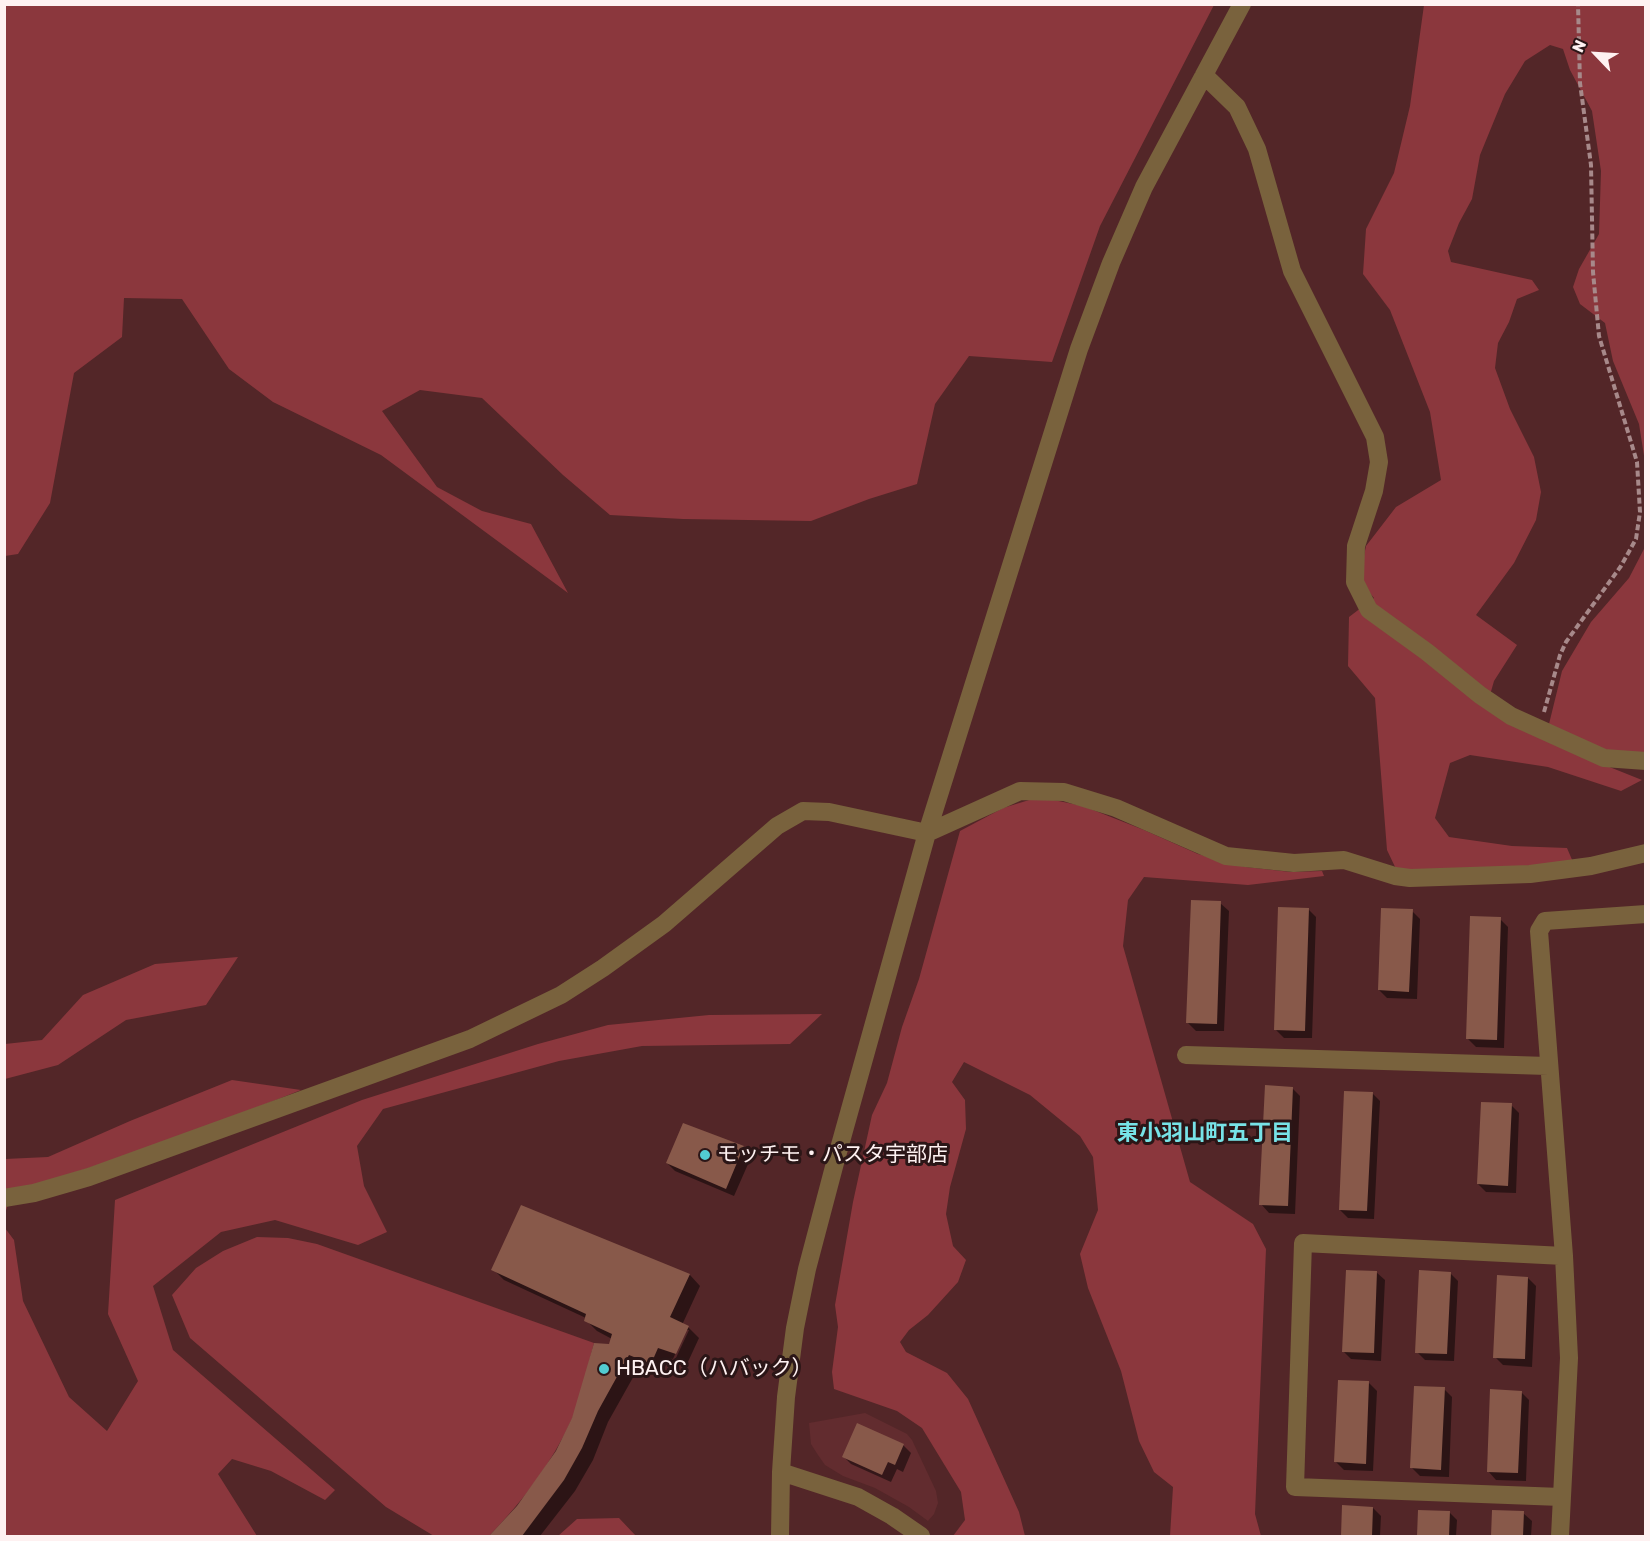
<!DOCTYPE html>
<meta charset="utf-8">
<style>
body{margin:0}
#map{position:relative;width:1650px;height:1541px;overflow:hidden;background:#532628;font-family:Rubik,sans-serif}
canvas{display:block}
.frame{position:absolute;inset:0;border:6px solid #fef1f1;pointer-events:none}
.north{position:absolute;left:1566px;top:24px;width:60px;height:60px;-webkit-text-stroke:4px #2b1617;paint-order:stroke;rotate:295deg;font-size:16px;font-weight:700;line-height:24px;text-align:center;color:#fef1f1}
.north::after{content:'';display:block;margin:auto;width:21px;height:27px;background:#fef1f1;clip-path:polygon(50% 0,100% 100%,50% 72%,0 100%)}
</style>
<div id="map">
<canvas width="1650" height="1541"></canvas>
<div class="frame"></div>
<div class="north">N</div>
</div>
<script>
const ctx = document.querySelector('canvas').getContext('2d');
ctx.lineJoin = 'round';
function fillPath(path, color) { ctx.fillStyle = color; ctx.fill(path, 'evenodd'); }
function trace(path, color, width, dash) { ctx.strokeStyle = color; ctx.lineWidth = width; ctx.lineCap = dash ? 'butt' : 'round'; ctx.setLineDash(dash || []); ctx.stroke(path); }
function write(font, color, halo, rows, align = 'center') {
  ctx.font = font + ' Rubik,"Noto Sans JP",sans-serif'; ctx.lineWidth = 6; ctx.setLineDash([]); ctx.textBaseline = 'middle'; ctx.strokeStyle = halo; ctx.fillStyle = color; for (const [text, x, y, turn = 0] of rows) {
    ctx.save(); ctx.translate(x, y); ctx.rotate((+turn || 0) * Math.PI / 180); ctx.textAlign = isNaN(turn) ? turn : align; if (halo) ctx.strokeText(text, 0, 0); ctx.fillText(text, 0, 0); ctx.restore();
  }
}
const built = new Path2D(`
 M 865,1413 L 907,1434 L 912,1440 L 936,1491 L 938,1503 L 934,1514 L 928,1521 L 909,1507 L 875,1488 L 843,1476 L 825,1465 L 818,1455 L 811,1444 L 809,1423 Z`);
const green = new Path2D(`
 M 5,4 L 1214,4 L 1214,5 L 1100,226 L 1052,362 L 969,356 L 935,404 L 917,484 L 869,499 L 811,521 L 683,519 L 610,515 L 563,475 L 482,398 L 420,390 L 382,411 L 437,487 L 482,511 L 531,524 L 568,593 L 381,455 L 273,402 L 229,369 L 182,299 L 124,298 L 122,337 L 74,373 L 50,503 L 18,554 L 5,556 Z
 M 1424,5 L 1645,5 L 1645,462 L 1639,424 L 1613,361 L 1605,323 L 1580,304 L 1573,287 L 1579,269 L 1599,234 L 1601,171 L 1592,111 L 1570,70 L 1563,49 L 1550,45 L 1525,61 L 1505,94 L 1480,155 L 1472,199 L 1459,223 L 1448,251 L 1451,262 L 1532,280 L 1539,290 L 1517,299 L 1509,322 L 1498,343 L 1495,368 L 1510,409 L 1534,457 L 1541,492 L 1536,520 L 1514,563 L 1476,615 L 1517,645 L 1494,681 L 1486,709 L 1577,754 L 1642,780 L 1621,791 L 1548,767 L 1470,755 L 1450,763 L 1435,818 L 1449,837 L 1512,846 L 1567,848 L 1573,862 L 1477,875 L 1397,871 L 1387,850 L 1375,698 L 1348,666 L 1349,617 L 1374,598 L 1359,580 L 1366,546 L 1396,507 L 1441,480 L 1430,412 L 1390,310 L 1363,274 L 1366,229 L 1394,173 L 1410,106 Z
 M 1645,547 L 1645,754 L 1600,750 L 1549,724 L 1562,671 L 1591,622 L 1629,578 Z
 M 1039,797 L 1083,806 L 1144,830 L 1198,854 L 1246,867 L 1291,872 L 1322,871 L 1324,876 L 1248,885 L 1144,877 L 1128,900 L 1123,946 L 1190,1182 L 1253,1224 L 1266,1249 L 1255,1514 L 1261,1536 L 1170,1536 L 1173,1487 L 1154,1472 L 1139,1441 L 1121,1371 L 1088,1288 L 1080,1254 L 1098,1210 L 1093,1157 L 1080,1136 L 1030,1095 L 964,1062 L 952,1082 L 965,1100 L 966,1129 L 950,1187 L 946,1214 L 953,1246 L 966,1260 L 958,1282 L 928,1315 L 909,1330 L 900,1342 L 906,1352 L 947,1373 L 968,1399 L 1019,1512 L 1025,1536 L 953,1536 L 965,1520 L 961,1492 L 922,1428 L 897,1411 L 834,1389 L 832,1372 L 838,1327 L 835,1305 L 853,1202 L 872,1115 L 887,1083 L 902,1027 L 919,979 L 960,831 L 1003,808 Z
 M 238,957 L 206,1005 L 126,1020 L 58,1065 L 5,1079 L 5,1044 L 42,1040 L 83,995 L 155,964 Z
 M 822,1014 L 790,1044 L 642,1046 L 559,1061 L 383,1109 L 357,1146 L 364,1186 L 387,1232 L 358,1245 L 275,1220 L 221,1232 L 153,1286 L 173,1350 L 335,1490 L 325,1500 L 271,1471 L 232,1459 L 218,1474 L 257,1536 L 5,1536 L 5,1228 L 14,1240 L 23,1301 L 69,1397 L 107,1431 L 138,1381 L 108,1314 L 115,1200 L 362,1100 L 538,1044 L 608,1025 L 709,1015 Z
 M 232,1080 L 301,1090 C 206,1128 111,1164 12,1191 L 5,1214 L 5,1159 L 48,1157 L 130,1121 Z
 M 257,1237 L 288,1238 L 317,1244 L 594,1343 C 587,1368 582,1395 572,1419 C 552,1463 522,1502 489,1536 L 434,1536 L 386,1507 L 190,1338 L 172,1295 L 196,1268 L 223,1251 Z
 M 619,1518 L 636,1536 L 558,1536 L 577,1519 Z`);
const shadow = new Path2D(`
 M 1220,903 L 1229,911 L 1224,1031 L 1196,1031 L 1188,1023 Z
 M 1308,909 L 1316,917 L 1312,1038 L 1284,1038 L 1276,1030 Z
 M 1412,911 L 1420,919 L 1417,999 L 1387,998 L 1379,990 Z
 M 1500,919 L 1508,927 L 1504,1048 L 1476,1047 L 1468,1039 Z
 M 1292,1088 L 1300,1096 L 1295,1214 L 1269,1213 L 1261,1204 Z
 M 1372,1093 L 1380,1101 L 1374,1219 L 1348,1218 L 1340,1210 Z
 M 1511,1105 L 1519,1113 L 1516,1193 L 1486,1192 L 1478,1184 Z
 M 684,1125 L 744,1147 L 752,1155 L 734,1196 L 675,1171 L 667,1163 Z
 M 522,1207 L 690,1275 L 700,1286 L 682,1325 L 688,1327 L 699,1338 L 687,1364 L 675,1360 L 689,1330 L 686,1330 L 673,1359 L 669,1358 L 662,1374 L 640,1365 L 608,1422 L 593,1460 L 575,1491 L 540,1536 L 490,1536 L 518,1507 L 557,1451 L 612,1339 L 597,1331 L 586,1320 L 586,1318 L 504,1280 L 493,1269 Z
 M 1376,1272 L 1385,1280 L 1381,1361 L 1351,1359 L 1343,1351 Z
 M 1450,1273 L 1458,1281 L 1454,1361 L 1425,1360 L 1417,1352 Z
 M 1528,1278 L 1536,1286 L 1532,1367 L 1503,1365 L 1495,1357 Z
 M 1369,1383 L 1377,1391 L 1373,1471 L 1344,1470 L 1336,1462 Z
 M 1444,1389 L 1452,1397 L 1449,1477 L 1420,1476 L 1412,1468 Z
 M 1521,1392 L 1529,1400 L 1526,1481 L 1496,1480 L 1488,1471 Z
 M 903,1445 L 911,1453 L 903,1472 L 897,1469 L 891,1482 L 851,1464 L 843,1456 Z
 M 1343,1507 L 1373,1508 L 1381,1516 L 1380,1536 L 1342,1536 Z
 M 1420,1511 L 1449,1512 L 1457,1520 L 1456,1536 L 1419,1536 Z
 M 1494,1511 L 1523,1513 L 1532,1521 L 1531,1536 L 1493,1536 Z`);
const building = new Path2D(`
 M 1191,900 L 1221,901 L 1217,1024 L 1186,1023 Z
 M 1278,907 L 1309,908 L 1305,1031 L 1274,1030 Z
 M 1381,908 L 1413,909 L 1409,992 L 1378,990 Z
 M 1470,916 L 1501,917 L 1497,1040 L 1466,1039 Z
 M 1265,1085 L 1293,1087 L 1288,1206 L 1259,1205 Z
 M 1344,1091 L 1373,1092 L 1367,1211 L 1339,1210 Z
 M 1481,1102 L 1512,1103 L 1508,1186 L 1477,1184 Z
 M 683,1123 L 744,1146 L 726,1189 L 666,1163 Z
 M 521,1205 L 690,1274 L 670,1317 L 689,1326 L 676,1354 L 658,1348 L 651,1364 L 629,1355 L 598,1411 L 582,1448 L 564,1480 L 522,1536 L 489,1536 L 517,1506 L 556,1451 L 572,1418 L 594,1343 L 609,1344 L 612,1334 L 584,1321 L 586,1314 L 491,1270 Z
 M 1346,1270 L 1377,1271 L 1374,1353 L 1342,1352 Z
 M 1419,1270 L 1451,1272 L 1447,1354 L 1415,1353 Z
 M 1497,1275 L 1528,1277 L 1525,1359 L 1493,1358 Z
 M 1338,1380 L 1369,1381 L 1366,1464 L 1334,1462 Z
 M 1414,1386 L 1445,1387 L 1441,1470 L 1410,1468 Z
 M 1490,1389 L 1522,1391 L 1518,1473 L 1487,1472 Z
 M 857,1423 L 904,1444 L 895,1465 L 888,1462 L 882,1475 L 842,1457 Z
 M 1342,1505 L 1373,1507 L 1372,1536 L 1341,1536 Z
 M 1418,1510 L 1450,1511 L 1449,1536 L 1417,1536 Z
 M 1492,1510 L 1524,1511 L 1523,1536 L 1491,1536 Z`);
const path = new Path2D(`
 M 1544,712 L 1560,655 L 1566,642 L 1621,566 L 1636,539 L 1640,512 L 1637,462 L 1599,336 L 1593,272 L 1591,165 L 1580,83 L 1578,4`);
const minor = new Path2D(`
 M 1204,75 L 1237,107 L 1257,149 L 1292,271 L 1375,437 L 1379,462 L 1374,491 L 1356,546 L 1355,582 L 1369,610 L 1427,652 L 1480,695 L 1511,716 L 1604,758 L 1646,761
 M 1186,1055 L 1548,1066
 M 4,1198 L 34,1193 L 89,1177 L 470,1039 L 561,995 L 603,968 L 664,924 L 777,826 L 803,811 L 829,812 L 927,833 L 1020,791 L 1064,792 L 1116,808 L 1226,856 L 1294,863 L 1344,860 L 1395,876 L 1410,878 L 1530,874 L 1591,866 L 1646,853
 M 781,1472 L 858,1497 L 892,1516 L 921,1536
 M 1561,1497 L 1295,1487 L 1303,1243 L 1564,1256
 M 780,1536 L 781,1472 L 786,1397 L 795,1328 L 807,1269 L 835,1163 L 927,833 L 1079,349 L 1111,263 L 1144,187 L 1242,4
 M 1560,1536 L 1569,1358 L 1564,1256 L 1539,931 L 1545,921 L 1646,914`);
const markers = [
 [705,1155,6,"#52ccd1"],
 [604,1369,6,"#52ccd1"]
];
const poiNames = [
 ["モッチモ・パスタ宇部店",717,1155],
 ["HBACC（ハバック）",616,1369]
];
const neighbourhoodNames = [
 ["東小羽山町五丁目",1205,1134]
];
fillPath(built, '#622c2f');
fillPath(green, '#8b373d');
fillPath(shadow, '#0007');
fillPath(building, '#88594a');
trace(path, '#a7898a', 4, [6, 3]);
trace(minor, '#79623d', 18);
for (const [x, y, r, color] of markers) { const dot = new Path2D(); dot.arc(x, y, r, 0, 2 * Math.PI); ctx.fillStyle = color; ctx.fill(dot); trace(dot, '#2b1617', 2); }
write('21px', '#fef1f1', '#2b1617', poiNames, 'left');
write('bold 22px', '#77e3e7', '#2b1617', neighbourhoodNames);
</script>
